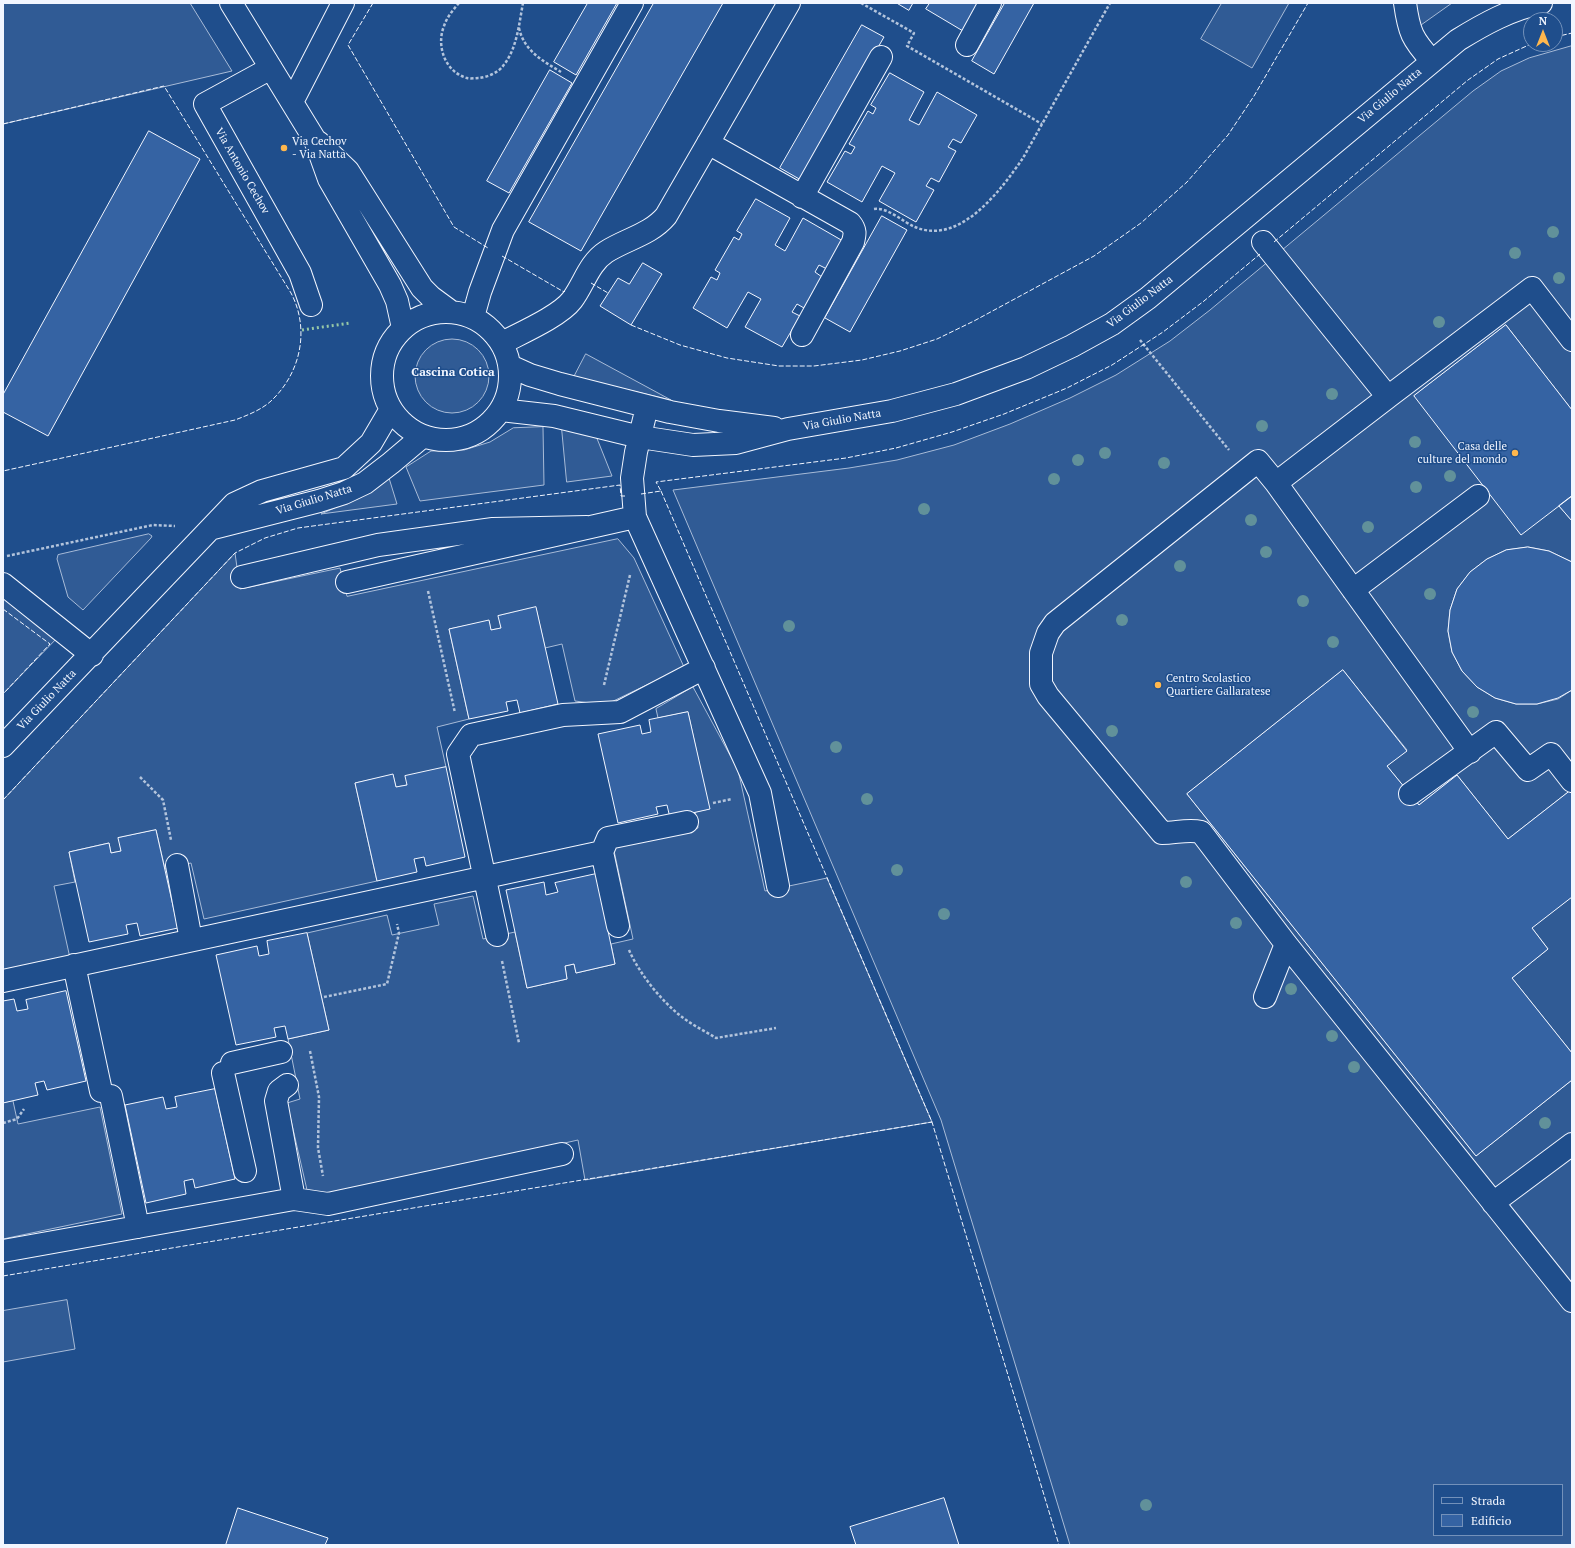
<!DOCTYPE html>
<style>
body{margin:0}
#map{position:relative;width:1575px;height:1548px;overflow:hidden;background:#1f4e8c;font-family:"PT Serif",serif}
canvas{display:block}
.frame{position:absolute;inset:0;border:4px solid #f2f6ff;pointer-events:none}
.legend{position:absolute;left:1433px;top:1484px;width:130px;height:52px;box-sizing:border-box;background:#1f4e8c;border:1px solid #7391ba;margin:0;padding:5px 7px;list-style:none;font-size:12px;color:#f2f6ff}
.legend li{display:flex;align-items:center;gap:8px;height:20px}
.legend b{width:20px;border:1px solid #7391ba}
.north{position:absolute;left:1523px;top:12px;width:40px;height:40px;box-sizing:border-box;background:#1f4e8c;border:1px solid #7391ba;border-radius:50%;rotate:0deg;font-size:11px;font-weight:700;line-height:16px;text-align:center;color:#f2f6ff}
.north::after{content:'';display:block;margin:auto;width:14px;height:18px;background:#ffb74d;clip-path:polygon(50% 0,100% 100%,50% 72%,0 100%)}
</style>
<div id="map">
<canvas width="1575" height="1548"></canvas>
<div class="frame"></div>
<ul class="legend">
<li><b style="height:5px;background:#1f4e8c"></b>Strada</li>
<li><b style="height:11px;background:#3563a3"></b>Edificio</li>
</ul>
<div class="north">N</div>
</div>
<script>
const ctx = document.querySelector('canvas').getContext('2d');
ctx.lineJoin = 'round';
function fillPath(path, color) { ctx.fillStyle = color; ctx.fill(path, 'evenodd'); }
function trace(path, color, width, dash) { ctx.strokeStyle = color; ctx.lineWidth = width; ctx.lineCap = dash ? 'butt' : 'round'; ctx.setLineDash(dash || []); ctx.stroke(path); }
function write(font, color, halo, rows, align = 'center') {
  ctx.font = font + ' "PT Serif",serif'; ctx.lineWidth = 3; ctx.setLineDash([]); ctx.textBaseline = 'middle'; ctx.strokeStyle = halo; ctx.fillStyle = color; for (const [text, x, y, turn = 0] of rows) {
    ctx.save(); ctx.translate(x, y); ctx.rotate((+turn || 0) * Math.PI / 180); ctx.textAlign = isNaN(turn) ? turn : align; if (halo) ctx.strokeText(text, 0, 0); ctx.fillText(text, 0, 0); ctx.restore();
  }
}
const built = new Path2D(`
 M 3,3 L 190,3 L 232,71 L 3,124 Z
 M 1222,3 L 1289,3 L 1252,68 L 1201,39 Z
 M 1414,3 L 1452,3 L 1421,25 Z
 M 1572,46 L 1572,410 L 1506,325 L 1414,396 L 1559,506 L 1572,521 L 1572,562 L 1549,551 L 1528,547 L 1506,550 L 1487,559 L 1470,572 L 1457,589 L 1450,610 L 1448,631 L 1452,652 L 1462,671 L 1477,687 L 1495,698 L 1516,704 L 1537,704 L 1558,699 L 1572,690 L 1572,789 L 1508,839 L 1457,775 L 1419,805 L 1387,766 L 1407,750 L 1343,670 L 1187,794 L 1476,1156 L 1572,1080 L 1572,1545 L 1070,1545 L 941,1120 L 673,490 L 849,468 L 897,460 L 954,445 L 1010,424 L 1070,398 L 1116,375 L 1170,341 L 1210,310 L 1473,91 L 1501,71 L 1529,58 ZM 1434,1485 L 1562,1485 L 1562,1535 L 1434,1535 Z
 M415 376a37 37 0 1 1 74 0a37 37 0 1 1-74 0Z
 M 586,354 L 671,400 L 574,377 Z
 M 543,427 L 544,485 L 420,501 L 406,467 L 431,451 L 464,450 L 490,442 L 513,428 Z
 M 562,429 L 596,436 L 612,476 L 567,482 Z
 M 389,478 L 397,504 L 321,514 L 368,493 Z
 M 149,534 L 152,536 L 151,538 L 83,610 L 68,597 L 57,559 L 58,555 Z
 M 618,539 L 634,558 L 684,667 L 605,705 L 575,701 L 562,644 L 545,648 L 536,608 L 499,616 L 501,628 L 491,630 L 489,621 L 449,629 L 469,719 L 437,727 L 446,767 L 407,785 L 396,787 L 393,775 L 355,783 L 377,881 L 204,919 L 191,863 L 165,869 L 156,830 L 119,838 L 121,851 L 111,853 L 109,843 L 69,852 L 75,882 L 54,886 L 70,958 L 3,972 L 3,800 L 235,553 L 240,589 L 340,568 L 347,596 Z
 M 3,594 L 59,636 L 3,694 Z
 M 693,687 L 738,770 L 765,891 L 827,878 L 932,1122 L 585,1180 L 578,1140 L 335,1195 L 307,1190 L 287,1103 L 300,1099 L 288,1039 L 329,1030 L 307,933 L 387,915 L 392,935 L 439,925 L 434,904 L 473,896 L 483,939 L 515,932 L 527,988 L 567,979 L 565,966 L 574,964 L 576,973 L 615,964 L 611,944 L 633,939 L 613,846 L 698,828 L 695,812 L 709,809 L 688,712 L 658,718 L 656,709 Z
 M 1572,897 L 1572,1053 L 1512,978 L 1548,949 L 1532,928 Z
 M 13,1101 L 18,1124 L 100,1107 L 122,1214 L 3,1239 L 3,1103 Z
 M 67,1300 L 75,1349 L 3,1362 L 3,1311 Z`);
const building = new Path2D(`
 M 588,3 L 617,3 L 576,75 L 554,62 Z
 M 654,3 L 723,3 L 581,251 L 529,222 Z
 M 897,3 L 913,3 L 909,10 Z
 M 930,3 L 979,3 L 963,31 L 926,9 Z
 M 1005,3 L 1034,3 L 994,74 L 972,61 Z
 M 862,25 L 884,37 L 801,180 L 780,168 Z
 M 550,70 L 572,83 L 509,193 L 487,181 Z
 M 890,73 L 924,92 L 909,120 L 919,125 L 937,92 L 977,115 L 961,143 L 953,139 L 948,147 L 956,151 L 939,182 L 931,178 L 926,186 L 934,190 L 916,222 L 879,201 L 895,173 L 882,166 L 862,202 L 827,182 L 845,151 L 851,154 L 855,147 L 849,144 L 868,111 L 873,114 L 876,108 L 871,105 Z
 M 149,131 L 200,159 L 48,436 L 3,412 L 3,395 Z
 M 756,199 L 790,218 L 775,245 L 785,251 L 803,218 L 843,241 L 827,269 L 819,265 L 815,272 L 822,277 L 804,308 L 797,304 L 792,312 L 800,316 L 782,347 L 745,327 L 761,299 L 748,292 L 727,328 L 693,308 L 711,277 L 717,280 L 720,273 L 715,270 L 734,237 L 739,240 L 742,234 L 737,231 Z
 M 882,216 L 907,230 L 850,332 L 825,318 Z
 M 643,263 L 662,274 L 631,325 L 600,306 L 618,278 L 629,284 Z
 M 1506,325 L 1572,410 L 1572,496 L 1521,535 L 1414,396 Z
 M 1572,496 L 1572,521 L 1559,506 Z
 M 1528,547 L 1549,551 L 1572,562 L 1572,690 L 1558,698 L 1537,704 L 1516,704 L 1495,698 L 1477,687 L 1462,671 L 1452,652 L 1448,631 L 1450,610 L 1457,589 L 1470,572 L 1487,559 L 1506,550 Z
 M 536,607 L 558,704 L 520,713 L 517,700 L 506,702 L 508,711 L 469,719 L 449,629 L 489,620 L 491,630 L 501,628 L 498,616 Z
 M 1343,670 L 1407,751 L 1387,766 L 1419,805 L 1457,775 L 1508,839 L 1572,789 L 1572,897 L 1532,928 L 1548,949 L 1512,978 L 1572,1053 L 1572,1080 L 1476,1156 L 1187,794 Z
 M 688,712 L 710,809 L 670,818 L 667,805 L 656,807 L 658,814 L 618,823 L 598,734 L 640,725 L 642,734 L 651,732 L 649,720 Z
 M 446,767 L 465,857 L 426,866 L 424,857 L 414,859 L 417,872 L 377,881 L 355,783 L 393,774 L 396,787 L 407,785 L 405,776 Z
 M 156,830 L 178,928 L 140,936 L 137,923 L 126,925 L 128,934 L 89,942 L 69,852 L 109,843 L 111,853 L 121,851 L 118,838 Z
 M 596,874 L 615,964 L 576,973 L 574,964 L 565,966 L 567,979 L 527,988 L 506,890 L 544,882 L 546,895 L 558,892 L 555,883 Z
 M 307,933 L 329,1030 L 288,1039 L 285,1026 L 274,1028 L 276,1037 L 236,1045 L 216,955 L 257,946 L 259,956 L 269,954 L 267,941 Z
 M 66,991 L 86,1081 L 47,1090 L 44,1081 L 35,1083 L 38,1095 L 3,1103 L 3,1001 L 14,999 L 17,1011 L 28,1009 L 26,1000 Z
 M 215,1089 L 235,1179 L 195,1188 L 193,1179 L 184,1181 L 186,1194 L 146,1203 L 125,1105 L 163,1097 L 166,1109 L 177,1107 L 175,1097 Z
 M 944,1498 L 959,1545 L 856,1545 L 850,1527 Z
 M 238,1508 L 328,1538 L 325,1545 L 226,1545 Z`);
const path = new Path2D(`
 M 459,3 C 453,10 447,17 444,26 C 436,46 445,72 467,78 C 470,79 475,78 479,78 C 487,77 498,73 503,66 C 517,49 519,24 523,3
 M 861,3 L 914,33 L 907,46 L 1042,124
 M 519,28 C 524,51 543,61 561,72
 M 874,209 C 888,207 903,222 915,227 C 960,246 1001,190 1023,158 L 1110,3
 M 1140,340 L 1229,450
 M 7,556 L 153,525 L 175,526
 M 428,591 L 455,713
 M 604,685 L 630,575
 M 140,777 L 163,800 L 171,840
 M 713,803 L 732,799
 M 629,950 C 639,973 661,1001 682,1017 C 692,1025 705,1031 716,1038 L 776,1028
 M 502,961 L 519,1043
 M 324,997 L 387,984 L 399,933 L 397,924
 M 310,1051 L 319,1097 L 318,1148 L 323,1176
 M 3,1123 L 17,1119 L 24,1109`);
const minor = new Path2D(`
 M 231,3 L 315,140 L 329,179 L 390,285 L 397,301 L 403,328
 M 1405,3 C 1409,32 1412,39 1432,61
 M 967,45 L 990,3
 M 271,68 L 205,104 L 300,273 L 311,305
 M 292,102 L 343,3
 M 318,142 L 348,171 L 422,288 L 431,297 L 450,311
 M 708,143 L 850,223 C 856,230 855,234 853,242 L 802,335
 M 802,197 L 881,57
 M 1263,242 L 1388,397 L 1276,483 L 1258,461 L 1055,623 L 1048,633 L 1041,653 L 1041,684 L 1048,696 L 1162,833 C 1176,833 1188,829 1201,832 L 1286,944 L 1572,1301
 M382 376a64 64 0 1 1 128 0a64 64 0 1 1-128 0Z
 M 473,317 L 480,292 L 503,230 L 632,3
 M 502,343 C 521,333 560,316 572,300 C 584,284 589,263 606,252 C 626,239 650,235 666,216 L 789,3
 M 510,366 L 530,375 L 560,384 L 670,412 L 719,421 L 774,428
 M 1388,397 L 1532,288 L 1572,340
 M 647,407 L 636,452 L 632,478 L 635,517 L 760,793 L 778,886
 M 501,410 L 554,416 L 640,437 L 693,445 L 736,443 L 788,429 L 892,411 L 956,394 L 1026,368 L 1072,346 L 1112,324 L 1148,298 L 1458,40 C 1484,24 1511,9 1541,3
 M 1276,483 L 1470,752
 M 213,528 L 319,501 L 344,493 L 365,483 L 391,463 L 423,436
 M 242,577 L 378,545 L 493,529 L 587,527
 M 347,582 L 635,517
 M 3,584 L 92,655
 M 1353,590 L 1478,496
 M 3,746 L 234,504 L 262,491 L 344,468 L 371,443 L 391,409
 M 1410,794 L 1496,732 L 1528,770 L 1551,754 L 1572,781
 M 602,852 L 618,926
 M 177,865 L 191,940
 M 497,935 L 458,754 L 471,735 L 563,715 L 620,712 L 704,668
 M 74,965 L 101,1091
 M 3,981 L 602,852 L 608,838 L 687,822
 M 1265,997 L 1286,944
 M 232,1063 L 281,1052
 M 223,1073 L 245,1171
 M 287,1085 L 279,1091 L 276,1101 L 294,1199
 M 111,1096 L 138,1227
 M 1493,1203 L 1572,1144
 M 3,1251 L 294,1199 L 328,1204 L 562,1154`);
const hedge = new Path2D(`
 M 302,330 L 350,323`);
const fence = new Path2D(`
 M 373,3 L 348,45 L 454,227 L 488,248
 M 1555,37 L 1572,33
 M 3,124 L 164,86 L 291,293 C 310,329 301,373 271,401 C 261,410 248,415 235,420 L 3,471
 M 1274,242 L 1468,80 L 1498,59 L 1531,44
 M 502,256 L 564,292 L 565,291
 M 591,283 L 608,293
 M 631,325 L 680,345 L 727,358 L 779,366 L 814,366 L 862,360 L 900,351 L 937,339 L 974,321 L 1094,256 L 1141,223 L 1187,182 L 1228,135 L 1254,96 L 1308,3
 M 661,491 L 932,1122 L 1059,1545
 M 641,494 L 661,491 L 656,482 L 846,458 L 896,448 L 952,432 L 1004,414 L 1067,388 L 1112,365 L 1163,332 L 1204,301 L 1260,254
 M 3,609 L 50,644 L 3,694
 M 3,800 L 235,553 L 265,538 L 298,528 L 620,485 L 621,496 L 625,496
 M 3,1276 L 932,1122`);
const trees = [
 [1553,232],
 [1515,253],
 [1559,278],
 [1439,322],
 [1332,394],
 [1262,426],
 [1415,442],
 [1105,453],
 [1078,460],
 [1164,463],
 [1450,476],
 [1054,479],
 [1416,487],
 [924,509],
 [1251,520],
 [1368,527],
 [1266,552],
 [1180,566],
 [1430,594],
 [1303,601],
 [1122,620],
 [789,626],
 [1333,642],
 [1473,712],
 [1112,731],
 [836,747],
 [867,799],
 [897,870],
 [1186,882],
 [944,914],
 [1236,923],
 [1291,989],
 [1332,1036],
 [1354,1067],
 [1545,1123],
 [1146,1505]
];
const markers = [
 [284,148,4,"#ffb74d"],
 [1515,453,4,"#ffb74d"],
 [1158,685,4,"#ffb74d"]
];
const streetNames = [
 ["Via Giulio Natta",1390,96,-40],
 ["Via Antonio Cechov",242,171,60],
 ["Via Giulio Natta",1140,302,-37],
 ["Via Giulio Natta",842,420,-10],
 ["Via Giulio Natta",314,500,-17],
 ["Via Giulio Natta",47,700,-46]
];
const poiNames = [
 ["Via Cechov",292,142],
 ["- Via Natta",292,155],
 ["Casa delle",1507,447,"right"],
 ["culture del mondo",1507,460,"right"],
 ["Centro Scolastico",1166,679],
 ["Quartiere Gallaratese",1166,692]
];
const neighbourhoodNames = [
 ["Cascina Cotica",453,373]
];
fillPath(built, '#305b95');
trace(built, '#a8bbd7', 1);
fillPath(building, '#3563a3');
trace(building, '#f2f6ff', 1);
trace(minor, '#f2f6ff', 24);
trace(path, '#b3c4dc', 2.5, [3, 2]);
trace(minor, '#1f4e8c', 22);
trace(hedge, '#97c8a6', 3, [2, 3]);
trace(fence, '#f2f6ff', 1, [5, 2]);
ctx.fillStyle = '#61919a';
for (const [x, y] of trees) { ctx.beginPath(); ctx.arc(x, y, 6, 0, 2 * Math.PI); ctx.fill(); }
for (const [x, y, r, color] of markers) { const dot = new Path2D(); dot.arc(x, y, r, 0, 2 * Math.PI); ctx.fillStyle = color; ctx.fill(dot); trace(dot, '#1f4e8c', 1.5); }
write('11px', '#f2f6ff', '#1f4e8c', streetNames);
write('11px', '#f2f6ff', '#1f4e8c', poiNames, 'left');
write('bold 12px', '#f2f6ff', '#1f4e8c', neighbourhoodNames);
</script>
